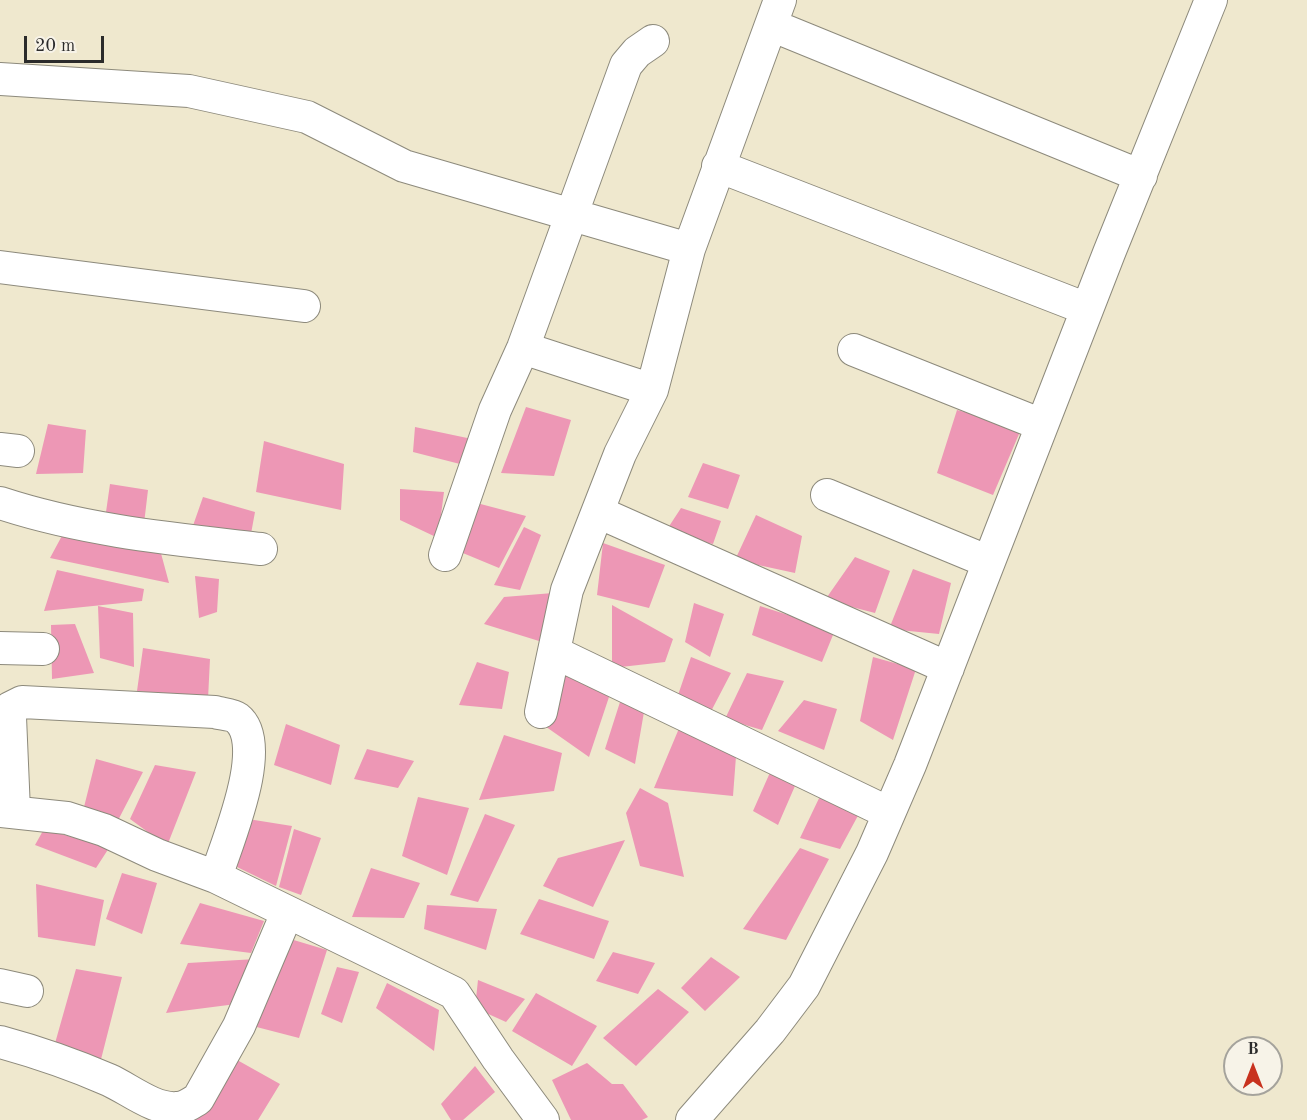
<!DOCTYPE html>
<style>
body{margin:0}
#map{position:relative;width:1307px;height:1120px;overflow:hidden;background:#efe8ce;font-family:"Old Standard TT",serif}
canvas{display:block}
.north{position:absolute;left:1223px;top:1036px;width:60px;height:60px;box-sizing:border-box;background:#f7f3e8;border:2px solid #a5a39c;border-radius:50%;rotate:0deg;font-size:16px;font-weight:700;line-height:24px;text-align:center;color:#2b2b2b}
.north::after{content:'';display:block;margin:auto;width:21px;height:27px;background:#c8321e;clip-path:polygon(50% 0,100% 100%,50% 72%,0 100%)}
.scale{position:absolute;left:24px;top:36px;width:80px;height:27px;box-sizing:border-box;border:3px solid #2b2b2b;border-top:0;padding-left:8px;font-size:18px;line-height:21px;white-space:nowrap;color:#2b2b2b;-webkit-text-stroke:4px #f7f3e8;paint-order:stroke}
</style>
<div id="map">
<canvas width="1307" height="1120"></canvas>
<div class="north">B</div>
<div class="scale">20 m</div>
</div>
<script>
const ctx = document.querySelector('canvas').getContext('2d');
ctx.lineJoin = 'round';
function fillPath(path, color) { ctx.fillStyle = color; ctx.fill(path, 'evenodd'); }
function trace(path, color, width, dash) { ctx.strokeStyle = color; ctx.lineWidth = width; ctx.lineCap = dash ? 'butt' : 'round'; ctx.setLineDash(dash || []); ctx.stroke(path); }
const building = new Path2D(`
 M 526,407 L 571,420 L 554,476 L 501,473 Z
 M 957,410 L 1022,427 L 993,495 L 937,473 Z
 M 48,424 L 86,430 L 83,473 L 36,474 Z
 M 415,427 L 472,439 L 460,464 L 413,452 Z
 M 264,441 L 344,464 L 341,510 L 256,492 Z
 M 703,463 L 740,475 L 728,509 L 688,497 Z
 M 110,484 L 148,490 L 143,532 L 103,533 Z
 M 400,489 L 444,492 L 438,538 L 400,520 Z
 M 203,497 L 255,512 L 248,550 L 189,537 Z
 M 473,502 L 526,516 L 499,568 L 458,551 Z
 M 681,508 L 721,521 L 713,544 L 664,534 Z
 M 756,515 L 802,536 L 795,573 L 735,560 Z
 M 524,527 L 541,535 L 520,590 L 494,585 Z
 M 64,532 L 159,546 L 169,583 L 50,558 Z
 M 603,543 L 665,565 L 649,608 L 597,595 Z
 M 855,557 L 890,571 L 875,613 L 825,600 Z
 M 913,569 L 951,583 L 939,634 L 889,629 Z
 M 57,570 L 144,589 L 142,601 L 44,611 Z
 M 195,576 L 219,579 L 217,612 L 199,618 Z
 M 553,593 L 539,641 L 484,624 L 504,597 Z
 M 694,603 L 724,614 L 710,657 L 685,642 Z
 M 612,605 L 673,639 L 665,662 L 612,668 Z
 M 98,606 L 133,613 L 134,667 L 100,658 Z
 M 760,606 L 835,630 L 822,662 L 752,635 Z
 M 75,624 L 94,673 L 52,679 L 51,625 Z
 M 143,648 L 210,659 L 208,699 L 137,691 Z
 M 691,657 L 731,673 L 707,719 L 677,698 Z
 M 873,657 L 916,669 L 893,740 L 860,721 Z
 M 477,662 L 509,672 L 502,709 L 459,705 Z
 M 561,670 L 609,697 L 589,757 L 542,724 Z
 M 747,673 L 784,681 L 762,730 L 725,719 Z
 M 804,700 L 837,709 L 824,750 L 778,731 Z
 M 620,702 L 644,712 L 635,764 L 605,749 Z
 M 286,724 L 340,745 L 331,785 L 274,765 Z
 M 680,726 L 737,743 L 733,796 L 654,788 Z
 M 504,735 L 562,753 L 554,791 L 479,800 Z
 M 367,749 L 414,761 L 398,788 L 354,779 Z
 M 96,759 L 143,772 L 113,830 L 81,819 Z
 M 155,765 L 196,772 L 167,846 L 130,819 Z
 M 772,768 L 798,779 L 778,825 L 753,811 Z
 M 640,788 L 668,803 L 684,877 L 640,866 L 626,813 Z
 M 822,792 L 861,810 L 840,849 L 800,838 Z
 M 418,797 L 469,808 L 447,875 L 402,856 Z
 M 485,814 L 515,825 L 478,902 L 450,895 Z
 M 248,819 L 292,826 L 276,886 L 235,866 Z
 M 44,829 L 109,848 L 96,868 L 35,845 Z
 M 294,829 L 321,838 L 301,895 L 279,887 Z
 M 625,840 L 593,907 L 543,886 L 558,858 Z
 M 800,848 L 829,859 L 786,940 L 743,929 Z
 M 371,868 L 420,883 L 404,918 L 352,917 Z
 M 122,873 L 157,883 L 142,934 L 106,919 Z
 M 36,884 L 104,900 L 95,946 L 38,937 Z
 M 539,899 L 609,921 L 594,959 L 520,934 Z
 M 200,903 L 264,921 L 251,953 L 180,944 Z
 M 427,905 L 497,909 L 486,950 L 424,929 Z
 M 277,935 L 327,950 L 299,1038 L 245,1024 Z
 M 613,952 L 655,963 L 638,994 L 596,981 Z
 M 711,957 L 740,977 L 705,1011 L 681,988 Z
 M 256,959 L 244,1003 L 166,1013 L 188,963 Z
 M 337,967 L 359,972 L 342,1023 L 321,1014 Z
 M 76,969 L 122,977 L 97,1075 L 50,1061 Z
 M 478,980 L 525,999 L 506,1022 L 475,1008 Z
 M 387,983 L 439,1010 L 434,1051 L 376,1008 Z
 M 658,989 L 689,1012 L 636,1066 L 603,1038 Z
 M 536,993 L 597,1026 L 572,1066 L 512,1031 Z
 M 230,1056 L 280,1084 L 258,1120 L 185,1120 Z
 M 587,1063 L 612,1084 L 623,1084 L 648,1117 L 642,1120 L 571,1120 L 552,1080 Z
 M 475,1066 L 495,1092 L 463,1120 L 451,1120 L 441,1104 Z`);
const street = new Path2D(`
 M 771,25 L 1141,176
 M 0,79 L 189,91 L 307,117 L 404,166 L 689,249
 M 718,166 L 1087,309
 M 0,267 L 304,306
 M 523,348 L 652,390
 M 854,350 L 1042,425
 M 0,449 L 18,451
 M 827,495 L 989,562
 M 0,503 C 85,531 173,539 261,549
 M 598,512 L 948,668
 M 445,555 L 495,410 L 523,348 L 626,65 L 637,52 L 653,41
 M 0,648 L 43,649
 M 554,652 L 889,813
 M 541,712 L 567,590 L 620,454 L 652,390 L 689,249 L 780,0
 M 0,811 L 67,818 L 104,830 L 157,855 L 216,877 L 454,993 L 498,1059 L 543,1120
 M 14,811 L 10,717 L 10,708 L 22,702 L 215,712 C 221,714 232,714 237,718 C 270,744 226,844 216,877
 M 0,985 L 27,991
 M 0,1042 C 37,1052 74,1065 109,1080 C 129,1089 154,1110 177,1108 C 185,1108 191,1103 198,1099 L 239,1026 L 287,913
 M 692,1120 L 770,1031 L 804,986 L 872,853 L 910,765 L 1109,253 L 1211,0`);
fillPath(building, '#ed97b5');
trace(street, '#8d8a7c', 34);
trace(street, '#fff', 32);
</script>
